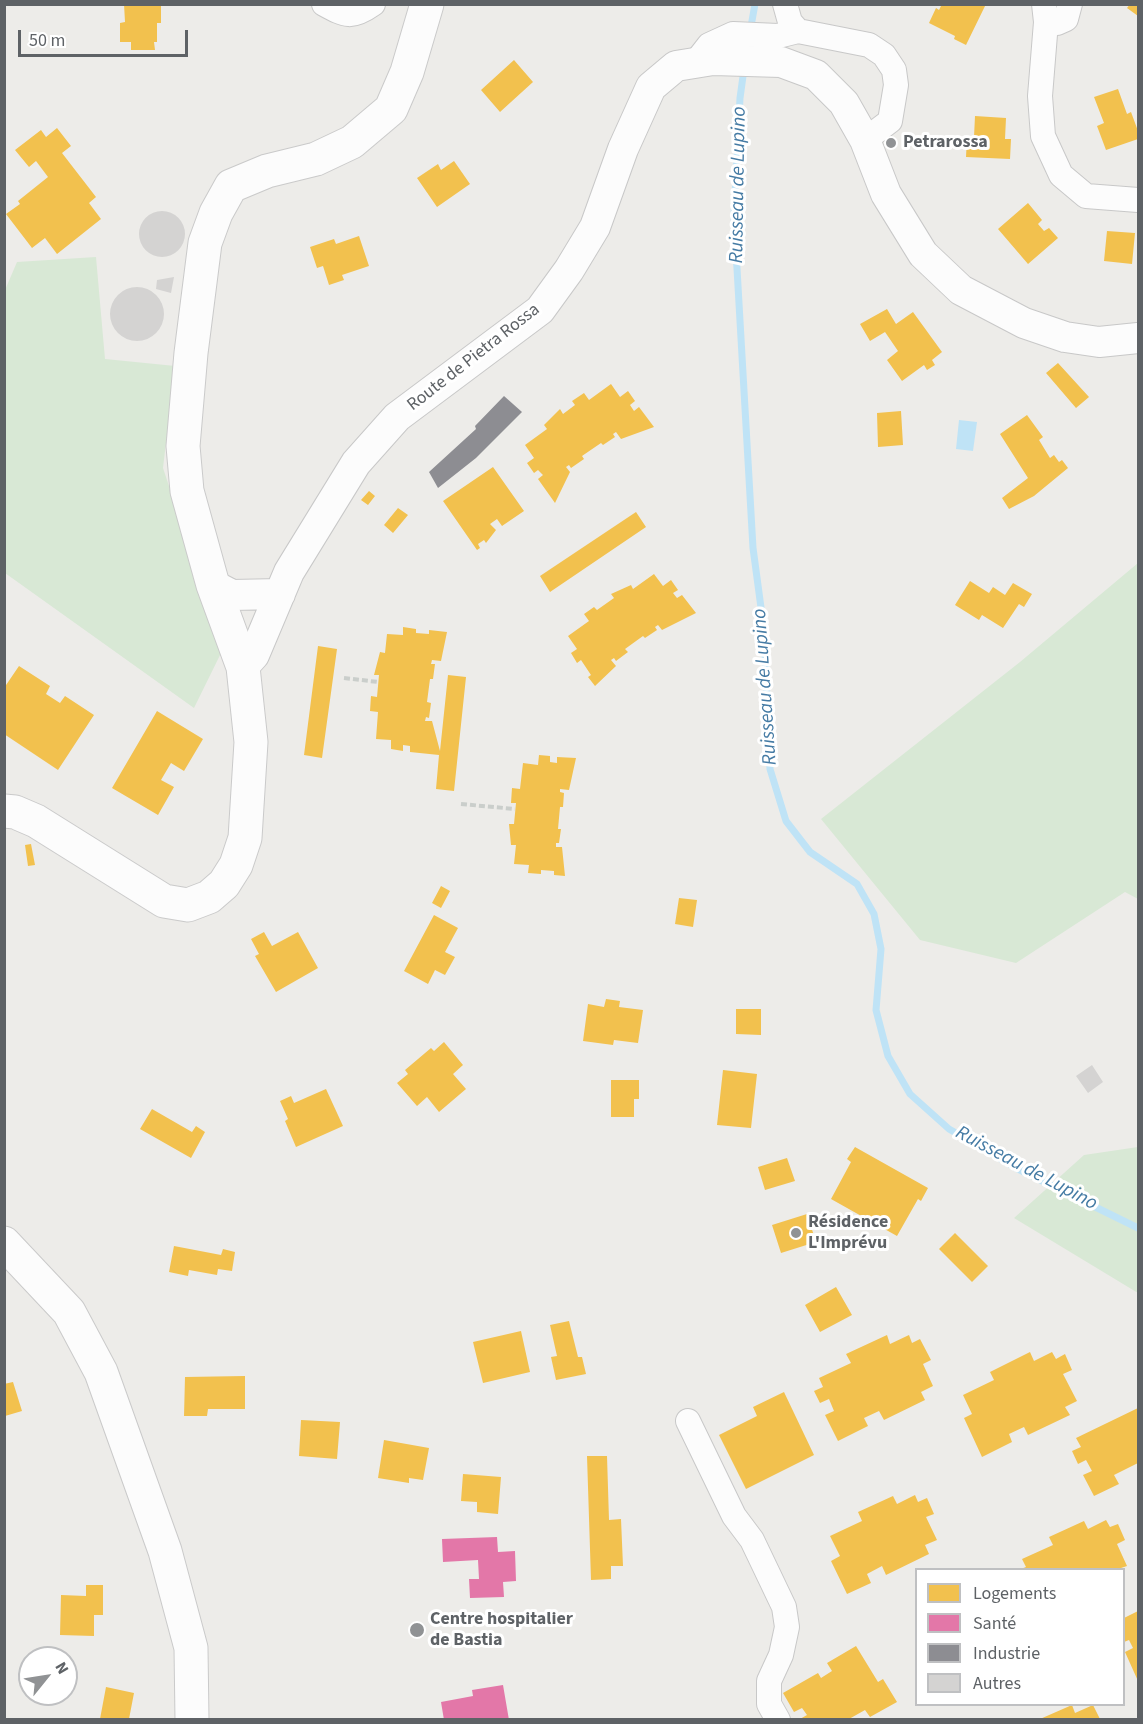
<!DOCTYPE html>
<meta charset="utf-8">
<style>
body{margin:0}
#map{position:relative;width:1143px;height:1724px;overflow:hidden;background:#edece9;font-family:"Source Sans 3",sans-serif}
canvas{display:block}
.frame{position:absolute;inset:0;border:6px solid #5e6266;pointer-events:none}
.legend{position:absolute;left:915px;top:1568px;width:210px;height:138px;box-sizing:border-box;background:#fff;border:2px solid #bfc0c2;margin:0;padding:8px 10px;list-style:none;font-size:18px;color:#5e6266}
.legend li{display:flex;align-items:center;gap:12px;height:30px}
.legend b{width:30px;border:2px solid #bfc0c2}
.north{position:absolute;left:18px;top:1646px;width:60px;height:60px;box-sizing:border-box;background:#fff;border:2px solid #bfc0c2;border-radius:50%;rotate:60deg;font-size:16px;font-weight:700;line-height:24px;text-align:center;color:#5e6266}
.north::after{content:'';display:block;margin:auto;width:21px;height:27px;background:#909294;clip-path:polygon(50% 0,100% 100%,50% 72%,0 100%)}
.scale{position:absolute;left:18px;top:30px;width:170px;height:27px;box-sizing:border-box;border:3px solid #5e6266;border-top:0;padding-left:8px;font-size:18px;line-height:21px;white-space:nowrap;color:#5e6266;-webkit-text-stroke:4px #fff;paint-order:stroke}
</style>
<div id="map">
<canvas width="1143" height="1724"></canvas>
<div class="frame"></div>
<ul class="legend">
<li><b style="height:16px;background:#f2c14e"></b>Logements</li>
<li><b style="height:16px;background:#e377a8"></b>Santé</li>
<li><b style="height:16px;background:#8d8d92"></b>Industrie</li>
<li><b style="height:16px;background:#d4d3d2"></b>Autres</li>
</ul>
<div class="north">N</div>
<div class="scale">50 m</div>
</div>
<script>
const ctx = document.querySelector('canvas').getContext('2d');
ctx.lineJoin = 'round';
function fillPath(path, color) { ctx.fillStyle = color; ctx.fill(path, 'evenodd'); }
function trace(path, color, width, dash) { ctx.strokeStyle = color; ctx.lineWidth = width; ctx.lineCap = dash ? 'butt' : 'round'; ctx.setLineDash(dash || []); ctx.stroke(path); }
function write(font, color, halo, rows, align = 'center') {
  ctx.font = font + ' "Source Sans 3",sans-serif'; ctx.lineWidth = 6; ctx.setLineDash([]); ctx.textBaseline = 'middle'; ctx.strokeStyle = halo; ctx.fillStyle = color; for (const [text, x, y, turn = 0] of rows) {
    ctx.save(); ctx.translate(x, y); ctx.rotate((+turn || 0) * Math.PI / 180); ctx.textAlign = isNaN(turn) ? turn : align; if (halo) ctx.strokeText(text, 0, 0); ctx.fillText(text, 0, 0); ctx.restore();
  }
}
const green = new Path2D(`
 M 96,257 L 105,359 L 175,366 L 163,468 L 223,649 L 194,708 L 5,573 L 5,290 L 17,262 Z
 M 1138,563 L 1138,899 L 1125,892 L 1016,963 L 920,940 L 821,819 L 1020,662 Z
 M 1138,1147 L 1138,1293 L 1014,1218 L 1084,1155 Z`);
const water = new Path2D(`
 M 959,420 L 977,422 L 973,451 L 956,449 Z`);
const homes = new Path2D(`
 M 124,4 L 161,4 L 161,23 L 157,23 L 157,42 L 154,42 L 155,50 L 131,50 L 131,42 L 120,42 L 120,23 L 125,22 Z
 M 942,4 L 986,4 L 966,45 L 954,39 L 955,36 L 929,23 L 936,8 L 939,10 Z
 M 1130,4 L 1138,4 L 1138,16 L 1127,8 Z
 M 514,60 L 533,82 L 500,112 L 481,90 Z
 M 1118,89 L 1127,114 L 1131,112 L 1138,131 L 1138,139 L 1106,150 L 1097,126 L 1104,123 L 1094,97 Z
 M 975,116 L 1006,118 L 1005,139 L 1011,139 L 1010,159 L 966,157 L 967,137 L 974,137 Z
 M 57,128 L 71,146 L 62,153 L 96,197 L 89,203 L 101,219 L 57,254 L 45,238 L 32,248 L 6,214 L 20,204 L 18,201 L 48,177 L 36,161 L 29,167 L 15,150 L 41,130 L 46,137 Z
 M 454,161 L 470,184 L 437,207 L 417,178 L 438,164 L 441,170 Z
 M 1028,203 L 1042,220 L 1038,224 L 1044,231 L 1049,228 L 1058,238 L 1028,264 L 998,229 Z
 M 1107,231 L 1135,233 L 1132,264 L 1104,261 Z
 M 359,236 L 369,266 L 342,275 L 344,280 L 329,285 L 323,266 L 317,268 L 310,247 L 334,239 L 336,244 Z
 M 887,309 L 896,324 L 913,312 L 942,352 L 932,360 L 935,365 L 927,370 L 924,365 L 902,381 L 887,360 L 898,351 L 885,332 L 870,341 L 860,324 Z
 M 1058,363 L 1089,397 L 1076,408 L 1046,373 Z
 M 611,384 L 620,397 L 628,391 L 635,401 L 630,405 L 634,411 L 639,407 L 654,427 L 621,439 L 616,432 L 613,434 L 615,437 L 603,445 L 601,443 L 582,456 L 584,459 L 571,468 L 569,465 L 566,467 L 570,472 L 555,503 L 538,479 L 543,475 L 538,470 L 534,473 L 527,463 L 534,458 L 525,445 L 547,429 L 544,425 L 560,409 L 563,414 L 575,405 L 572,401 L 584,393 L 589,400 Z
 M 901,411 L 903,445 L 878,447 L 877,413 Z
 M 1027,415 L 1043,437 L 1039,440 L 1050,458 L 1054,455 L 1059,462 L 1062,460 L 1068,468 L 1034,496 L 1009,509 L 1002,498 L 1028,478 L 1000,434 Z
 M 493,467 L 524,511 L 502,526 L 497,519 L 490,524 L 496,530 L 486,543 L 484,540 L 478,544 L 480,548 L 477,550 L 443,501 Z
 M 369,491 L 375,496 L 368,505 L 361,500 Z
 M 398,508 L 408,515 L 393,533 L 384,525 Z
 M 636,512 L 646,527 L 550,592 L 540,576 Z
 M 654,574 L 663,586 L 671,580 L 678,590 L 673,593 L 677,598 L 682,595 L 696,613 L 662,630 L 658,625 L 655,627 L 657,630 L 645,638 L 643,636 L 625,649 L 628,652 L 616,661 L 614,658 L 611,660 L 616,666 L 595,686 L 588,677 L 591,675 L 581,660 L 577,663 L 571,653 L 577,649 L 568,636 L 589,621 L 584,614 L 594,607 L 597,610 L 614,598 L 611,594 L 631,585 L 633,589 Z
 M 970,581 L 989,593 L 993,587 L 1005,595 L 1013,583 L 1032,594 L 1024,607 L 1019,604 L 1003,628 L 982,615 L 979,620 L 955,605 Z
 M 403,627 L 416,629 L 416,633 L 429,634 L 429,630 L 447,632 L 441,661 L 432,660 L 431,664 L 435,664 L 433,679 L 430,679 L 427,702 L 431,703 L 429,718 L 426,717 L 425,721 L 432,721 L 440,751 L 448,675 L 466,677 L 454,791 L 436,789 L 439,755 L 410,752 L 410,746 L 403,745 L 403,751 L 391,749 L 391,740 L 376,739 L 378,712 L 370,711 L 371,696 L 377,697 L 379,675 L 374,675 L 380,652 L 385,653 L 387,634 L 403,635 Z
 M 318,646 L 337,649 L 322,758 L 304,755 Z
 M 19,666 L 50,686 L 46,694 L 60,703 L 65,696 L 94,715 L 58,770 L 4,734 L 4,688 Z
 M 157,711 L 203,739 L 184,771 L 171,763 L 161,780 L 174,787 L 158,815 L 112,788 Z
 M 539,755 L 550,756 L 550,762 L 557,763 L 557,757 L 576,758 L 569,790 L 560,789 L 560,792 L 564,793 L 563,807 L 560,807 L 558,829 L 561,829 L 559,843 L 556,843 L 556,847 L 562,847 L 565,876 L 554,875 L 554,871 L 541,870 L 541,874 L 528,873 L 529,865 L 514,864 L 516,845 L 511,845 L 509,824 L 514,824 L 516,803 L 511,803 L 512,788 L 520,789 L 523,763 L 538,765 Z
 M 31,844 L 35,865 L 28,866 L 25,845 Z
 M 441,886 L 450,891 L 441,908 L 432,903 Z
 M 679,898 L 697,900 L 693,927 L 675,924 Z
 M 434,915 L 458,928 L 445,952 L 455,957 L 445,975 L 435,970 L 428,984 L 404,971 Z
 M 264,932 L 272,946 L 298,932 L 318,968 L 276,992 L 255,956 L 259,954 L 251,939 Z
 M 606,999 L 620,1001 L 619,1007 L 643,1010 L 638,1043 L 614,1040 L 613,1045 L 583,1041 L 588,1004 L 604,1007 Z
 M 736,1009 L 761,1009 L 761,1035 L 736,1034 Z
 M 444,1042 L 463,1065 L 453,1074 L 466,1089 L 439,1112 L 427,1097 L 417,1106 L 397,1083 L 408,1074 L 405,1070 L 431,1048 L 434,1051 Z
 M 723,1070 L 757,1074 L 751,1128 L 717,1125 Z
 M 611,1080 L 639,1080 L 639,1099 L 634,1099 L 634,1117 L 611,1117 Z
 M 326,1089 L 343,1126 L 296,1147 L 285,1121 L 288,1119 L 280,1101 L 291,1096 L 294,1103 Z
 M 152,1109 L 192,1132 L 196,1126 L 205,1132 L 191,1158 L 140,1129 Z
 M 855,1147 L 928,1188 L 921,1201 L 918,1199 L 897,1236 L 831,1199 L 851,1162 L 847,1159 Z
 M 787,1158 L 795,1181 L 765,1190 L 758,1167 Z
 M 807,1214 L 816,1242 L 781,1253 L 772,1225 Z
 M 955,1233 L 988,1266 L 972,1282 L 939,1249 Z
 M 174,1246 L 221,1255 L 223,1249 L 235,1252 L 232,1271 L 218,1269 L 217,1275 L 189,1270 L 188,1276 L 169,1272 Z
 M 836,1287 L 852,1315 L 820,1332 L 805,1305 Z
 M 569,1321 L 578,1357 L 582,1357 L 586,1374 L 556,1380 L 551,1357 L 557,1356 L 550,1325 Z
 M 521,1331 L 530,1372 L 483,1383 L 473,1342 Z
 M 887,1335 L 890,1344 L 909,1335 L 912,1343 L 920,1339 L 931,1360 L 923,1364 L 933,1386 L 921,1392 L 925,1400 L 884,1420 L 879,1411 L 864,1418 L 868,1426 L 838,1441 L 825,1415 L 834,1411 L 829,1399 L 820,1403 L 814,1391 L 823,1387 L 819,1378 L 851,1363 L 846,1354 Z
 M 1030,1352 L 1034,1361 L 1052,1352 L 1056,1359 L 1065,1354 L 1072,1370 L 1063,1374 L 1077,1401 L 1065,1407 L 1070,1415 L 1028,1435 L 1024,1427 L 1009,1434 L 1012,1442 L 982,1457 L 964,1418 L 972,1414 L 963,1395 L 994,1380 L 990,1372 Z
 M 245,1376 L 245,1409 L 208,1409 L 207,1416 L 184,1416 L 185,1377 Z
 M 13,1382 L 22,1411 L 5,1416 L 4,1384 Z
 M 784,1392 L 814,1455 L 746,1489 L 719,1435 L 757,1416 L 753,1407 Z
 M 1138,1408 L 1138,1463 L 1114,1475 L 1119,1484 L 1094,1496 L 1083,1475 L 1092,1471 L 1086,1460 L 1078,1464 L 1072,1451 L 1081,1447 L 1076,1438 Z
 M 301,1420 L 340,1422 L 337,1459 L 299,1456 Z
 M 384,1440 L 429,1448 L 423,1480 L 409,1478 L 409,1483 L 378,1478 Z
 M 587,1456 L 607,1456 L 609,1520 L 621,1519 L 623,1566 L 611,1566 L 611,1579 L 591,1580 Z
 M 463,1474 L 501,1477 L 498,1514 L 477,1512 L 477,1502 L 461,1501 Z
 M 915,1495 L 918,1502 L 927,1498 L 934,1514 L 926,1517 L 937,1540 L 925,1545 L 929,1554 L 886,1575 L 882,1566 L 867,1574 L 871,1583 L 847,1594 L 831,1561 L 840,1556 L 830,1536 L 862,1521 L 858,1512 L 893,1496 L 897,1504 Z
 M 1106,1520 L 1110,1527 L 1118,1524 L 1125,1540 L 1117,1544 L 1127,1566 L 1118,1569 L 1021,1569 L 1026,1567 L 1022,1559 L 1053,1545 L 1049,1537 L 1084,1521 L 1088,1529 Z
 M 86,1585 L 103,1585 L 103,1615 L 94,1615 L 94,1636 L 60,1635 L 61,1595 L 86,1596 Z
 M 1138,1611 L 1138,1681 L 1125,1652 L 1133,1648 L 1129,1640 L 1124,1642 L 1124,1618 Z
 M 856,1646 L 878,1682 L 883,1679 L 897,1702 L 870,1717 L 865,1710 L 849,1719 L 800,1719 L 807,1715 L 802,1708 L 794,1712 L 783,1693 L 818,1673 L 821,1678 L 832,1671 L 827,1663 Z
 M 106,1687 L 134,1693 L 129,1719 L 100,1719 Z
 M 1072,1705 L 1075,1713 L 1093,1705 L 1100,1719 L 1040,1719 Z`);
const health = new Path2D(`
 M 497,1537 L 498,1552 L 515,1551 L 516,1581 L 503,1582 L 504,1597 L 470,1598 L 469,1579 L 479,1579 L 478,1560 L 443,1562 L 442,1539 Z
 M 503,1685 L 509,1720 L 444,1720 L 441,1702 L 473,1696 L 472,1690 Z`);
const industry = new Path2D(`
 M 504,396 L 522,412 L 476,458 L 438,488 L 429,472 L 476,429 L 475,426 Z`);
const stream = new Path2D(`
 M 750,32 L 755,4
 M 744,69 L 740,98 L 734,216 L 753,548 L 764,630 L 770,769 L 786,821 L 810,852 L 857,884 L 874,914 L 881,949 L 876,1010 L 888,1056 L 910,1094 L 949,1129 L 1018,1169 L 1138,1228`);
const building = new Path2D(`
 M139 234a23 23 0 1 1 46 0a23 23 0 1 1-46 0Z
 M 174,277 L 171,293 L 156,289 L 157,280 Z
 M110 314a27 27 0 1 1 54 0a27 27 0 1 1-54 0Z
 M 1092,1065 L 1103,1082 L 1088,1093 L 1076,1076 Z`);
const path = new Path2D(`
 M 344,678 L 378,682
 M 461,804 L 515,809`);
const minor = new Path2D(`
 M 324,4 C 346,16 352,19 373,4
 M 785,4 L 790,22 L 798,31 L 869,45 L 884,55 L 894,70 L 896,85 L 890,121 L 865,140
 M 1044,4 L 1046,22 L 1040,96 L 1043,136 L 1061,175 L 1086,196 L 1138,200
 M 1046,22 L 1057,23 L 1066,19 L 1070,4
 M 695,63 L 709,45 L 733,34 L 778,36 L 798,31
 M 688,1421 L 734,1516 L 752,1540 L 784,1607 L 787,1627 L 781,1655 L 769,1681 L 769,1704 L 778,1720`);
const tertiary = new Path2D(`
 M 213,585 L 232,595 L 280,594
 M 243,667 L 254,655 L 289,572 L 356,463 L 397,417 L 540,310 L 569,270 L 595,227 L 623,149 L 651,87 L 676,66 L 713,60 L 781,62 L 816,75 L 844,103 L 865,140 L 886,194 L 923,254 L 961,290 L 1024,323 L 1065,337 L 1099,342 L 1138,338`);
const secondary = new Path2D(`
 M 4,811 L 15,812 L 36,821 L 164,901 L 188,905 L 209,897 L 224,884 L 236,865 L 245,838 L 251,742 L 243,667 L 213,585 L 187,491 L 183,446 L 191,353 L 205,243 L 216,213 L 231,186 L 267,171 L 316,159 L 352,142 L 391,109 L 407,72 L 427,4
 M 4,1243 L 69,1312 L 101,1372 L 165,1551 L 191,1648 L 192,1720`);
const markers = [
 [891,143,6,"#909294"],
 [796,1233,6,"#909294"],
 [417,1630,8,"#909294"]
];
const poiNames = [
 ["Petrarossa",903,143],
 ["Résidence",808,1223],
 ["L'Imprévu",808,1244],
 ["Centre hospitalier",430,1620],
 ["de Bastia",430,1641]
];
const streetNames = [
 ["Route de Pietra Rossa",474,358,-38]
];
const waterNames = [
 ["Ruisseau de Lupino",739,185,-89],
 ["Ruisseau de Lupino",766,687,-94],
 ["Ruisseau de Lupino",1026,1169,28]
];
fillPath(green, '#d8e8d5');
fillPath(water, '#bfe3f6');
fillPath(homes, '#f2c14e');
fillPath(health, '#e377a8');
fillPath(industry, '#8d8d92');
trace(stream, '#bfe3f6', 7);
fillPath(building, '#d4d3d2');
trace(minor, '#c8c8c8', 26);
trace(tertiary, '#c8c8c8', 32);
trace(secondary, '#cacaca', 35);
trace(path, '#cacecb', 4, [6, 3]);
trace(minor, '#fcfcfc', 24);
trace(tertiary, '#fcfcfc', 30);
trace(secondary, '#fcfcfc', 33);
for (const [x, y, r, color] of markers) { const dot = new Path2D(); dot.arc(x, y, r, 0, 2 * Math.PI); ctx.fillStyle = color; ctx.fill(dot); trace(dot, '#fff', 2); }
write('bold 18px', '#5e6266', '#fff', poiNames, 'left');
write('18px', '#5e6266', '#fff', streetNames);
write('italic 20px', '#457ba4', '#fff', waterNames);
</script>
